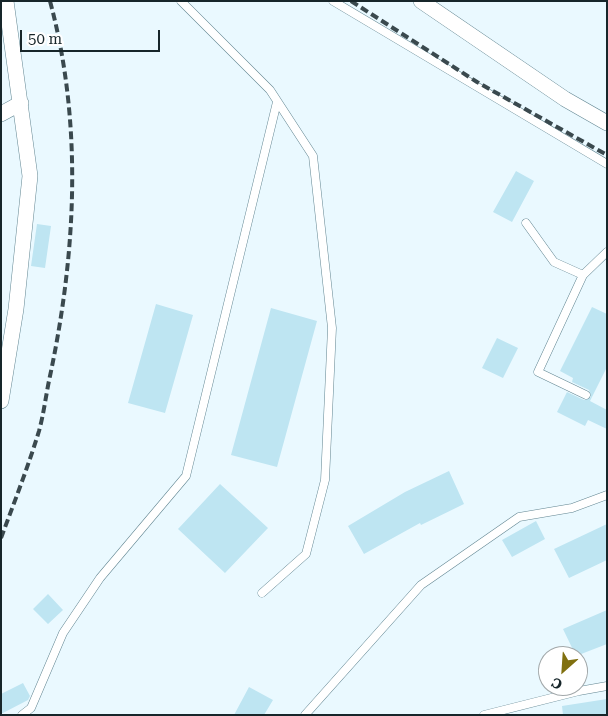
<!DOCTYPE html>
<meta charset="utf-8">
<style>
body{margin:0}
#map{position:relative;width:608px;height:716px;overflow:hidden;background:#eaf9ff;font-family:"Roboto Serif",serif}
canvas{display:block}
.frame{position:absolute;inset:0;border:2px solid #17262a;pointer-events:none}
.north{position:absolute;left:538px;top:646px;width:50px;height:50px;box-sizing:border-box;background:#fff;border:1px solid #a2a8aa;border-radius:50%;rotate:206deg;font-size:14px;font-weight:700;line-height:20px;text-align:center;color:#17262a}
.north::after{content:'';display:block;margin:auto;width:18px;height:22px;background:#80700f;clip-path:polygon(50% 0,100% 100%,50% 72%,0 100%)}
.scale{position:absolute;left:20px;top:30px;width:140px;height:22px;box-sizing:border-box;border:2px solid #17262a;border-top:0;padding-left:6px;font-size:15px;line-height:18px;white-space:nowrap;color:#17262a;-webkit-text-stroke:4px #fff;paint-order:stroke}
</style>
<div id="map">
<canvas width="608" height="716"></canvas>
<div class="frame"></div>
<div class="north">С</div>
<div class="scale">50 m</div>
</div>
<script>
const ctx = document.querySelector('canvas').getContext('2d');
ctx.lineJoin = 'round';
function fillPath(path, color) { ctx.fillStyle = color; ctx.fill(path, 'evenodd'); }
function trace(path, color, width, dash) { ctx.strokeStyle = color; ctx.lineWidth = width; ctx.lineCap = dash ? 'butt' : 'round'; ctx.setLineDash(dash || []); ctx.stroke(path); }
const building = new Path2D(`
 M 516,171 L 534,181 L 512,222 L 493,212 Z
 M 37,224 L 51,226 L 45,268 L 31,266 Z
 M 156,304 L 193,315 L 165,413 L 128,403 Z
 M 592,307 L 607,314 L 607,367 L 590,401 L 607,410 L 607,429 L 588,420 L 585,426 L 557,412 L 567,392 L 584,400 L 591,397 L 589,390 L 572,382 L 573,378 L 560,371 Z
 M 271,308 L 317,321 L 277,467 L 231,455 Z
 M 497,338 L 518,348 L 503,378 L 482,368 Z
 M 449,471 L 464,504 L 421,525 L 420,523 L 364,554 L 348,526 L 405,492 Z
 M 220,484 L 268,528 L 225,573 L 178,529 Z
 M 536,521 L 545,539 L 512,557 L 502,540 Z
 M 607,524 L 607,560 L 569,578 L 554,549 Z
 M 48,594 L 63,610 L 48,624 L 33,609 Z
 M 607,610 L 607,644 L 576,656 L 563,629 Z
 M 23,683 L 30,696 L 28,700 L 1,714 L 1,694 Z
 M 249,687 L 273,700 L 264,715 L 234,715 Z
 M 607,699 L 607,715 L 563,715 L 562,706 Z`);
const service = new Path2D(`
 M 181,1 L 270,90 L 313,156 L 332,328 L 325,480 L 306,554 L 262,593
 M 333,1 L 607,164
 M 526,223 L 554,262 L 583,275 L 607,252
 M 583,275 L 538,372 L 586,395
 M 22,715 L 31,708 L 63,633 L 100,578 L 186,476 L 277,102
 M 305,715 L 421,585 L 519,517 L 572,508 L 607,495
 M 484,715 L 579,691 L 607,686`);
const minor = new Path2D(`
 M 421,1 L 565,99 L 607,123
 M 1,114 L 21,103
 M 1,401 L 16,309 L 30,176 L 6,1`);
const rail = new Path2D(`
 M 351,1 L 477,82 L 607,155
 M 1,538 C 14,503 28,467 39,431 C 44,413 46,394 50,376 C 76,253 83,124 50,1`);
fillPath(building, '#bee5f2');
trace(service, '#618591', 9);
trace(minor, '#618591', 16);
trace(service, '#fff', 8);
trace(minor, '#fff', 15);
trace(rail, '#3a494e', 4, [8, 4]);
</script>
